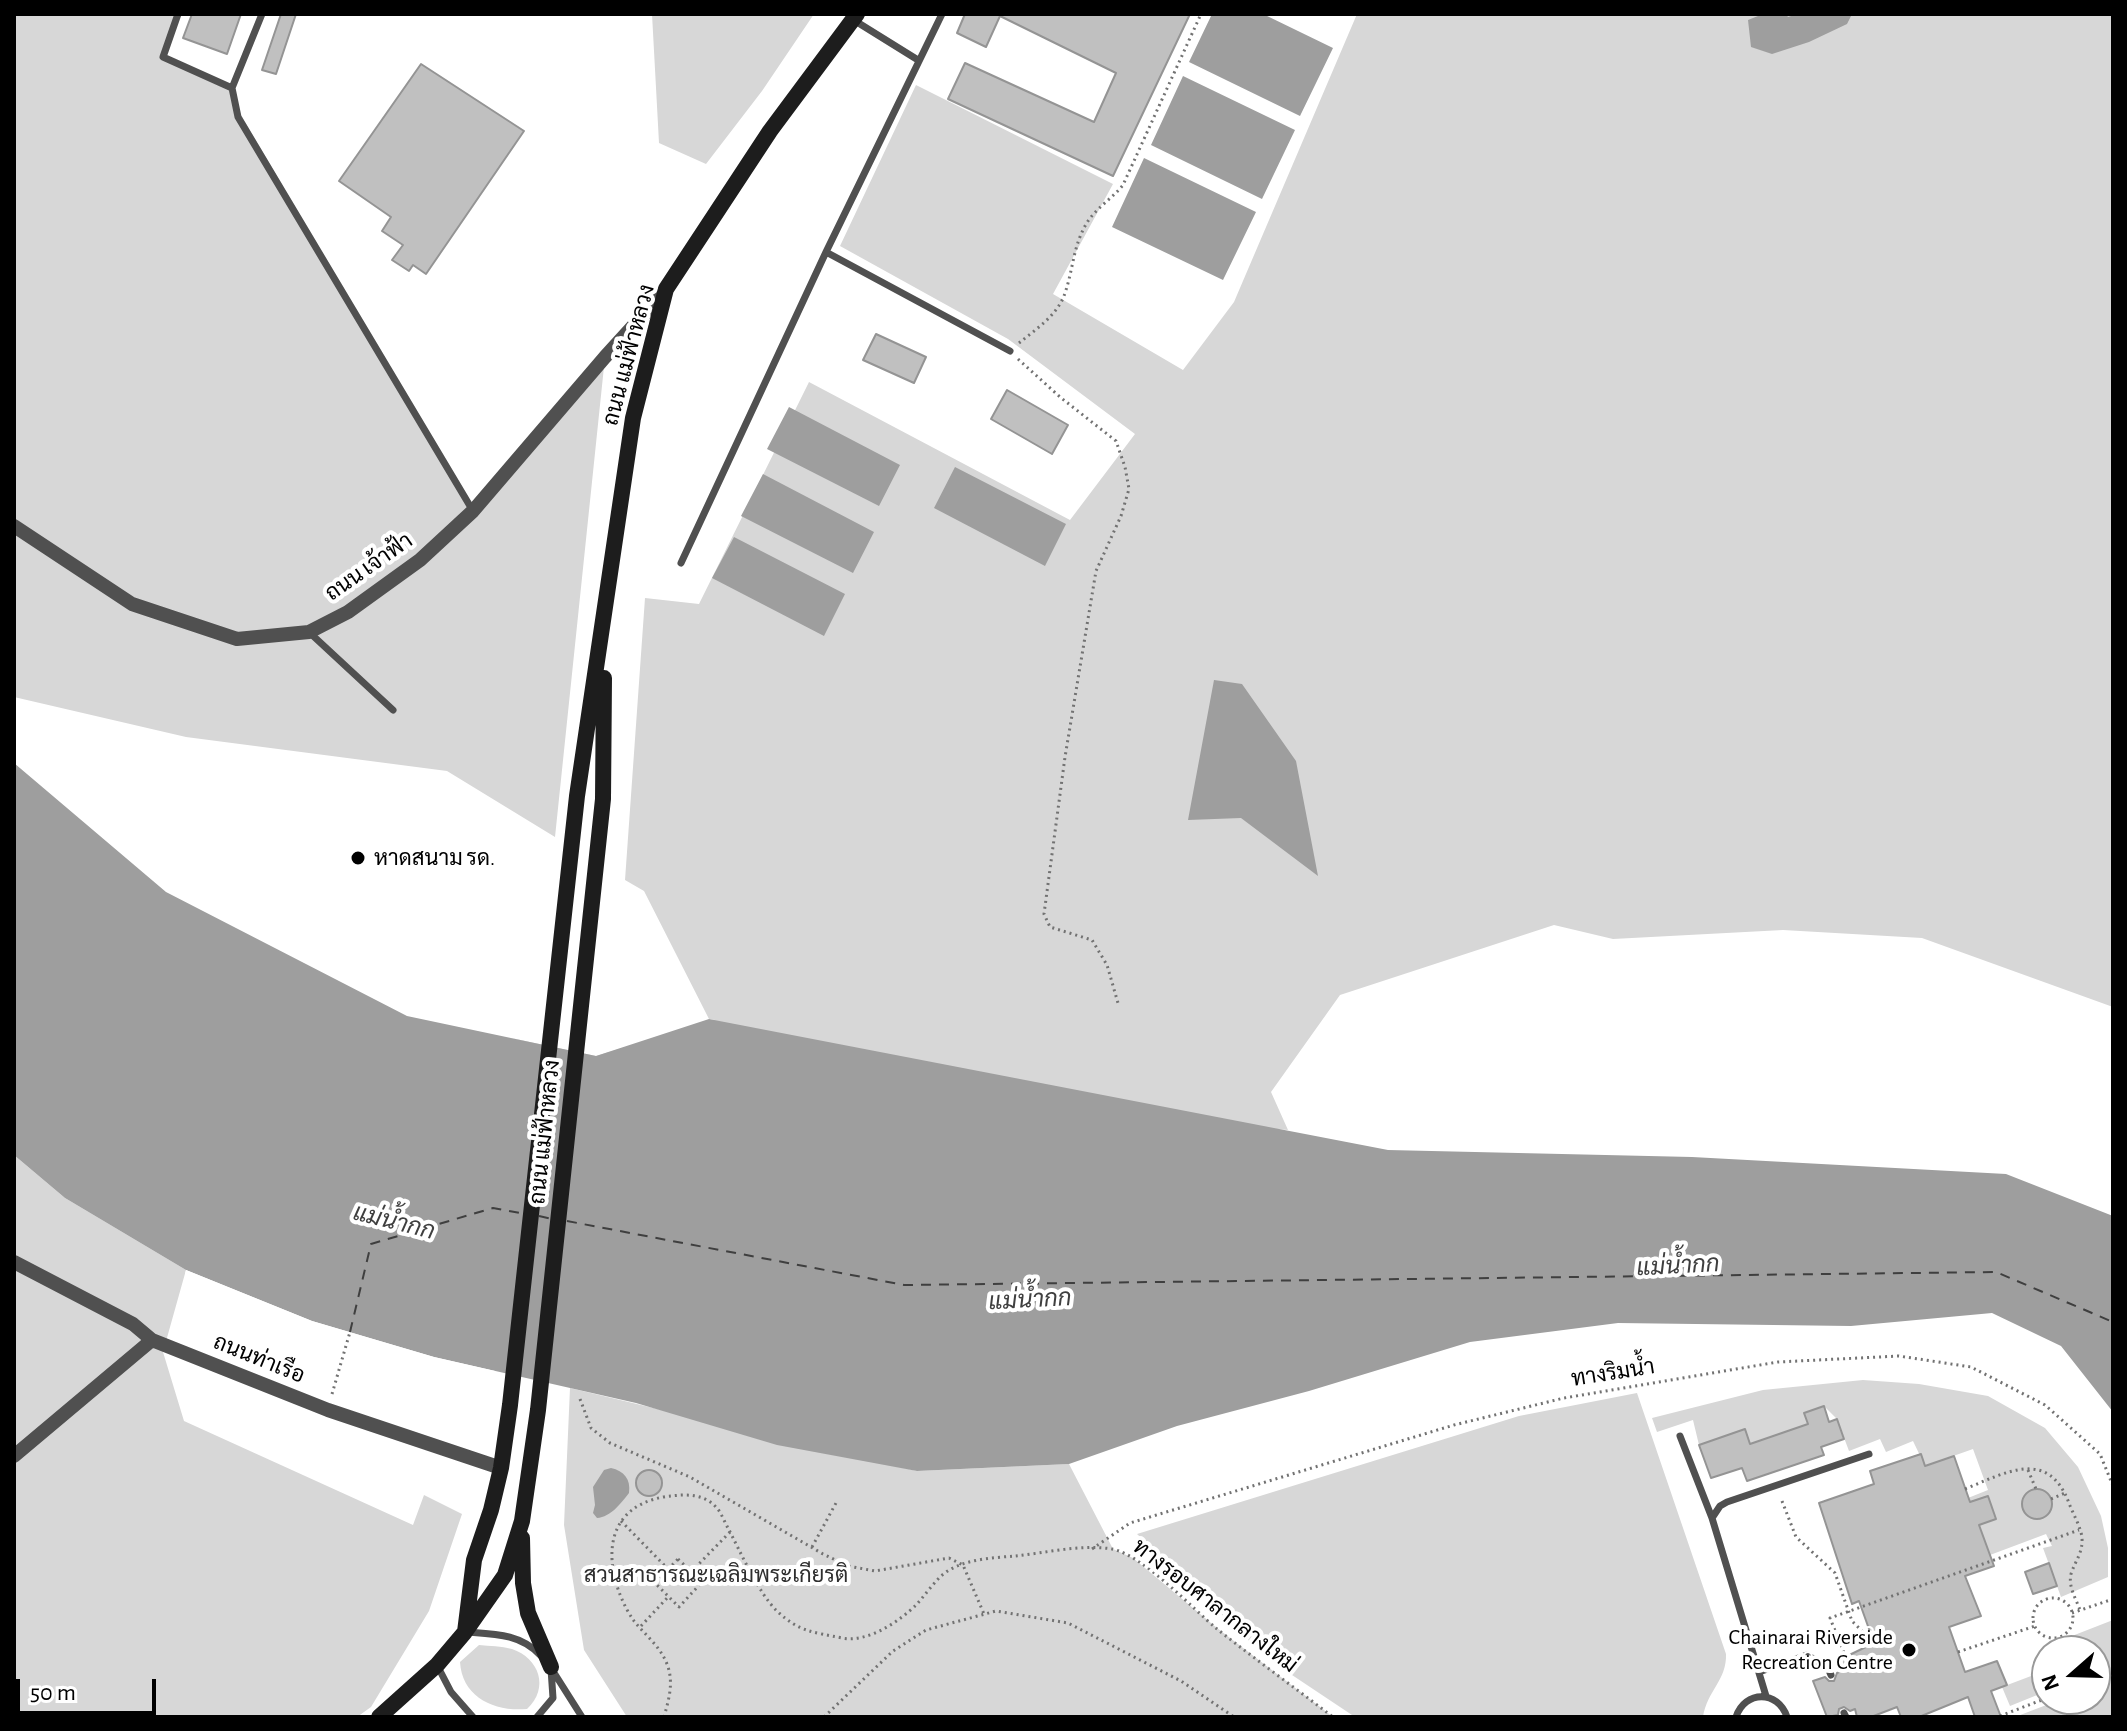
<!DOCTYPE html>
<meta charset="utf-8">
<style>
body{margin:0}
#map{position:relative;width:2127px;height:1731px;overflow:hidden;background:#fff;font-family:"Alegreya Sans",sans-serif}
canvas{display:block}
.frame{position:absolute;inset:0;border:16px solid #000;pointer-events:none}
.north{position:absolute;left:2031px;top:1635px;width:80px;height:80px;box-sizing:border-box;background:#fff;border:2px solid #999;border-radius:50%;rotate:250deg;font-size:22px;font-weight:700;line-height:32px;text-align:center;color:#000}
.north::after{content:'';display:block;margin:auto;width:28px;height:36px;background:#000;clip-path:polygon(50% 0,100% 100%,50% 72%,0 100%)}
.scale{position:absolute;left:16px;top:1679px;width:140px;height:36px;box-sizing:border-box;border:4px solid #000;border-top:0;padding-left:10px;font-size:24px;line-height:28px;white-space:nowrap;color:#000;-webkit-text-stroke:6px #fff;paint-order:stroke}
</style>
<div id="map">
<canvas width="2127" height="1731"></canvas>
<div class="frame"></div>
<div class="north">N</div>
<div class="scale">50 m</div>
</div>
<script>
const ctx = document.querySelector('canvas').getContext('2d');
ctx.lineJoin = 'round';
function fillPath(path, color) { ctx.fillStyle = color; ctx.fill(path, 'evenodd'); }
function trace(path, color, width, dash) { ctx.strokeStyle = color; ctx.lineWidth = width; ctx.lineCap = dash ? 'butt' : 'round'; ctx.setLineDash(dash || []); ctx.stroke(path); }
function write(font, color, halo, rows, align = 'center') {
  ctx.font = font + ' "Alegreya Sans",Sarabun,sans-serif'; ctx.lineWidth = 8; ctx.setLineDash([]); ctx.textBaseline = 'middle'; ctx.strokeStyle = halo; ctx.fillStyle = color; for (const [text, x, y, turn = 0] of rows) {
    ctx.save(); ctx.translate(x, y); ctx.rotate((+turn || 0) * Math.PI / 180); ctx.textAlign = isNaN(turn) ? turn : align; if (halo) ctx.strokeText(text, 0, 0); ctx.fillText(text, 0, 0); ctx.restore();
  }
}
const green = new Path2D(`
 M 14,14 L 178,14 L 163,57 L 232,88 L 234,103 L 473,511 L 605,357 L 555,837 L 447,771 L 186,737 L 14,697 Z
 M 652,14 L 814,14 L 762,91 L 706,164 L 659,143 Z
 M 1357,14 L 2113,14 L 2113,1007 L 1922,938 L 1783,930 L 1613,939 L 1554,925 L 1340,995 L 1271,1092 L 1288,1130 L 1155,1118 L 917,1142 L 511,1038 L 596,1056 L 715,1020 L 709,1019 L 644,891 L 625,880 L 645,598 L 699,604 L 809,382 L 1070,520 L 1135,434 L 1008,339 L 840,246 L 916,85 L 1113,184 L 1053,294 L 1183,370 L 1234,302 Z
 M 14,1155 L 65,1198 L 186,1270 L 163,1352 L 184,1421 L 413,1525 L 424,1495 L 462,1514 L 429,1611 L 371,1707 L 357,1717 L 14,1717 Z
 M 1863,1380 L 1919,1384 L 1988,1396 L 2045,1428 L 2078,1467 L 2101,1516 L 2108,1548 L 2108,1577 L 2061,1597 L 2043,1548 L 2052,1546 L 2046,1534 L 1990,1555 L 1979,1525 L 1996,1519 L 1988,1496 L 1969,1502 L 1968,1498 L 1988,1490 L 1973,1449 L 1925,1466 L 1913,1441 L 1886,1452 L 1880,1439 L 1849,1451 L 1837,1419 L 1824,1406 L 1804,1413 L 1808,1424 L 1750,1444 L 1744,1429 L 1699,1445 L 1693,1420 L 1657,1432 L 1652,1418 L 1763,1390 Z
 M 570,1388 L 917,1471 L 1069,1464 L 1113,1549 L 1133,1558 L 1217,1628 L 1333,1717 L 627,1717 L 584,1650 L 564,1525 Z
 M 1637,1393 L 1726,1654 C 1727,1680 1707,1691 1703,1717 L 1355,1717 L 1268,1659 L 1137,1534 L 1519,1416 Z
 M 2113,1620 L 2113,1717 L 2069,1717 L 2067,1714 L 2060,1717 L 2015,1717 L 2062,1699 L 2095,1699 L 2095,1651 L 2077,1651 L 2072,1636 Z
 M 479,1645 C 490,1646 501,1646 512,1649 C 539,1658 550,1688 527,1709 C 494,1712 462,1697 460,1662 Z
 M 2047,1670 L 2047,1691 L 2010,1706 L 2002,1687 Z`);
const water = new Path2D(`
 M 1212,14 L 1263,14 L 1333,48 L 1300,116 L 1189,62 Z
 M 1763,14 L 1786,14 L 1788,17 L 1797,14 L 1852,14 L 1847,24 L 1809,42 L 1772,54 L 1751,47 L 1748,20 Z
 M 1183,76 L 1295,130 L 1262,199 L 1151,145 Z
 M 1144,158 L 1256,212 L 1223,280 L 1112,227 Z
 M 789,407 L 900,465 L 879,506 L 767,449 Z
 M 955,467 L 1066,524 L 1045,566 L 934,508 Z
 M 763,474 L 874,532 L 853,573 L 741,516 Z
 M 734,537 L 845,594 L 824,636 L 712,578 Z
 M 1214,680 L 1242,684 L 1296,761 L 1318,876 L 1241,818 L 1188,820 Z
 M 14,763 L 166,892 L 407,1016 L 596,1056 L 709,1019 L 1388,1150 L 1692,1157 L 2006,1174 L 2113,1216 L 2113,1412 L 2061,1346 L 1992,1313 L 1851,1326 L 1618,1323 L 1470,1342 L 1309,1391 L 1177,1426 L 1069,1464 L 917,1471 L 777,1445 L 636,1403 L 434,1357 L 312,1321 L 186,1270 L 65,1198 L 14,1155 Z
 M 611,1468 C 624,1471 631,1479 629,1493 C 621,1503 611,1517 597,1518 L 593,1513 L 595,1505 L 593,1487 L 604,1470 Z`);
const pier = new Path2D(`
 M 186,1270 L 312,1321 L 434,1357 L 495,1371 L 494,1375 L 433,1361 L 311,1324 L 185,1274 Z`);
const ferry = new Path2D(`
 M 539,1216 L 552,1219
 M 567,1221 L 904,1285 L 1996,1272 L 2113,1322
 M 350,1332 L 371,1244 L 493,1208 L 525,1214`);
const building = new Path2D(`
 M 192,14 L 241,14 L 227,54 L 183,38 Z
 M 281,14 L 296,14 L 276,74 L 262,70 Z
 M 965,14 L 1190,14 L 1113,176 L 948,99 L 965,63 L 1094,122 L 1116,73 L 1000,16 L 986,47 L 957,33 Z
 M 421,64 L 524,131 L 426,274 L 413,265 L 409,271 L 392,260 L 403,245 L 382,231 L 391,217 L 339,181 Z
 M 876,334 L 926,357 L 914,383 L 863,360 Z
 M 1007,390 L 1068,425 L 1052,454 L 991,419 Z
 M 1824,1406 L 1829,1422 L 1837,1419 L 1844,1439 L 1821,1447 L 1824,1455 L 1747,1481 L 1742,1468 L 1711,1478 L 1699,1445 L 1745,1429 L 1750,1444 L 1808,1424 L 1804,1413 Z
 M 1921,1454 L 1925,1466 L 1954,1456 L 1970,1502 L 1988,1496 L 1996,1519 L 1979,1525 L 1994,1566 L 1965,1576 L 1981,1616 L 1949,1627 L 1965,1672 L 1997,1661 L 2007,1685 L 1991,1691 L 2001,1717 L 1975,1717 L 1968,1697 L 1919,1717 L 1901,1717 L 1897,1707 L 1871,1717 L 1857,1717 L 1855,1709 L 1850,1711 L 1844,1707 L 1839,1709 L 1838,1715 L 1827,1717 L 1813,1681 L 1825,1677 L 1829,1681 L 1834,1681 L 1837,1673 L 1841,1671 L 1837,1661 L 1874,1643 L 1859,1601 L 1852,1604 L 1819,1503 L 1874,1484 L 1870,1471 Z
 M636 1483a13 13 0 1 1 26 0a13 13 0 1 1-26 0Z
 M2022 1504a15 15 0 1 1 30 0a15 15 0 1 1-30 0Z
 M 2049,1563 L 2057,1586 L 2033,1594 L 2025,1572 Z`);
const path = new Path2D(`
 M 1019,343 C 1036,329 1058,315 1065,293 C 1073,270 1073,248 1085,226 C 1094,209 1111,200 1123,185 L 1201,14
 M 1018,359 L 1060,397 L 1116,441 L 1125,467 L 1129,489 L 1121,516 L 1096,571 L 1065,757 L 1044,914 L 1050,927 L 1092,940 L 1107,965 L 1118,1003
 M 332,1394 L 350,1332
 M 580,1399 L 591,1428 L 610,1443 L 690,1477 L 823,1554 L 848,1566 L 875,1571 L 949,1558 L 963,1565 L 984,1614
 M 2028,1470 L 2036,1489
 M 1965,1489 C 2007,1472 2048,1448 2069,1503 C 2073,1514 2081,1527 2082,1538 C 2083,1553 2075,1561 2071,1574 C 2068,1586 2076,1599 2080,1610
 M 2051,1499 L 2065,1493
 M 1782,1501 L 1796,1537 L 1835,1573 L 1852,1621 L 1874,1643
 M 621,1521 L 668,1569
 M 812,1547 L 836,1503
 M 1092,1549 L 1130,1523 L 1454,1425 L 1564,1398 L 1778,1362 L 1899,1356 L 1971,1367 L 2045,1405 L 2100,1454 L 2113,1486
 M 678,1559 L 702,1582 L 679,1607 L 655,1583 Z
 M 691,1572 L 730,1532
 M2033 1618a20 20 0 1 1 40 0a20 20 0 1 1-40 0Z
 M 2072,1613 L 2113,1599
 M 641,1626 L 668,1597
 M 1958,1652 L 2035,1626
 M 1846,1658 L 1830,1618 L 2079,1530
 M 2000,1716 L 2047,1698
 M 664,1717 C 669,1699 674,1682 667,1664 C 660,1646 645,1635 634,1621 C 613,1591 598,1536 632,1510 C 642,1502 658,1497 671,1496 C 687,1494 704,1494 716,1507 C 721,1512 724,1521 728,1528 C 740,1551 759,1594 777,1611 C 799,1632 813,1632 842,1638 C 867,1643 899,1622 917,1604 C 925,1595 932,1585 940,1577 C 959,1559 991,1558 1015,1556 C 1045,1553 1081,1544 1112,1549 C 1143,1555 1192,1608 1217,1629 C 1255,1659 1295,1688 1333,1717
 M 824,1717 L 893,1651 L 926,1630 L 996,1611 L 1068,1623 L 1181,1681 L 1234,1717`);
const lane = new Path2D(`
 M 178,14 L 163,57 L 232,88
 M 262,14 L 232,88 L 238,117 L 473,511
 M 852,19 L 918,60
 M 826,252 L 1010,351
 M 681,563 L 826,252 L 942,14
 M 310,633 L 393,710
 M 1680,1436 L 1712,1518
 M 467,1632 C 495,1634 521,1634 540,1655
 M 438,1667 L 451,1692 L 473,1717
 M 551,1668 L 582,1717
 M 1759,1672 L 1807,1655 L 1828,1668 L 1831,1675
 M 1766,1696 L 1712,1518 L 1720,1506 L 1727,1502 L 1869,1454
 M 1844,1713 L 1846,1717
 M 537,1717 L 553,1698 L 551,1669
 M 1736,1717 C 1745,1690 1778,1690 1787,1717`);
const street = new Path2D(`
 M 14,526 L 132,604 L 237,639 L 309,632 L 348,612 L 420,560 L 473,511 L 605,357 L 666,290
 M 14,1262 L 133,1324 L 152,1340 L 328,1410 L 501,1468
 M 14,1456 L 152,1340`);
const secondary = new Path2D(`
 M 522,1538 L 523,1583 L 528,1613 L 551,1667
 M 465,1632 L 474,1560 L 491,1510 L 501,1468 L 510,1405 L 577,796 L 633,418 L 666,289 L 770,131 L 857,14
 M 379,1717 L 437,1665 L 465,1632 L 505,1575 L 522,1521 L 538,1410 L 603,799 L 604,678`);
const markers = [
 [358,858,8,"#000"],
 [1909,1650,8,"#000"]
];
const streetNames = [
 ["ถนน แม่ฟ้าหลวง",629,355,-75],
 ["ถนน เจ้าฟ้า",369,567,-35],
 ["ถนน แม่ฟ้าหลวง",545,1132,-84],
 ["ถนนท่าเรือ",259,1359,22],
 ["ทางริมน้ำ",1613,1373,-9],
 ["ทางรอบศาลากลางใหม่",1215,1606,38]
];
const poiNames = [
 ["หาดสนาม รด.",374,858],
 ["Chainarai Riverside",1893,1637,"right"],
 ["Recreation Centre",1893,1662,"right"]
];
const parkNames = [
 ["สวนสาธารณะเฉลิมพระเกียรติ",716,1575]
];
const waterNames = [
 ["แม่น้ำกก",394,1222,14],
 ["แม่น้ำกก",1678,1266,-3],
 ["แม่น้ำกก",1030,1300,-3]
];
fillPath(green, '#d7d7d7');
fillPath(water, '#9e9e9e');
fillPath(pier, '#fff');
trace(ferry, '#3f3f3f', 2, [10, 8]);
fillPath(building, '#c0c0c0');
trace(building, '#949494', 2);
trace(path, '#727272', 3, [2, 4]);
trace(lane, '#505050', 7);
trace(street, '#505050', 14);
trace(secondary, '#1d1d1d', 16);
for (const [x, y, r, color] of markers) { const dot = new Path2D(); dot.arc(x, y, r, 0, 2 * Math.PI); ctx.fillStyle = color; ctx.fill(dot); trace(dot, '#fff', 3); }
write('22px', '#000', '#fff', streetNames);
write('22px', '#000', '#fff', poiNames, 'left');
write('22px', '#2e2e2e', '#fff', parkNames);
write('italic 24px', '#3f3f3f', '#fff', waterNames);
</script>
